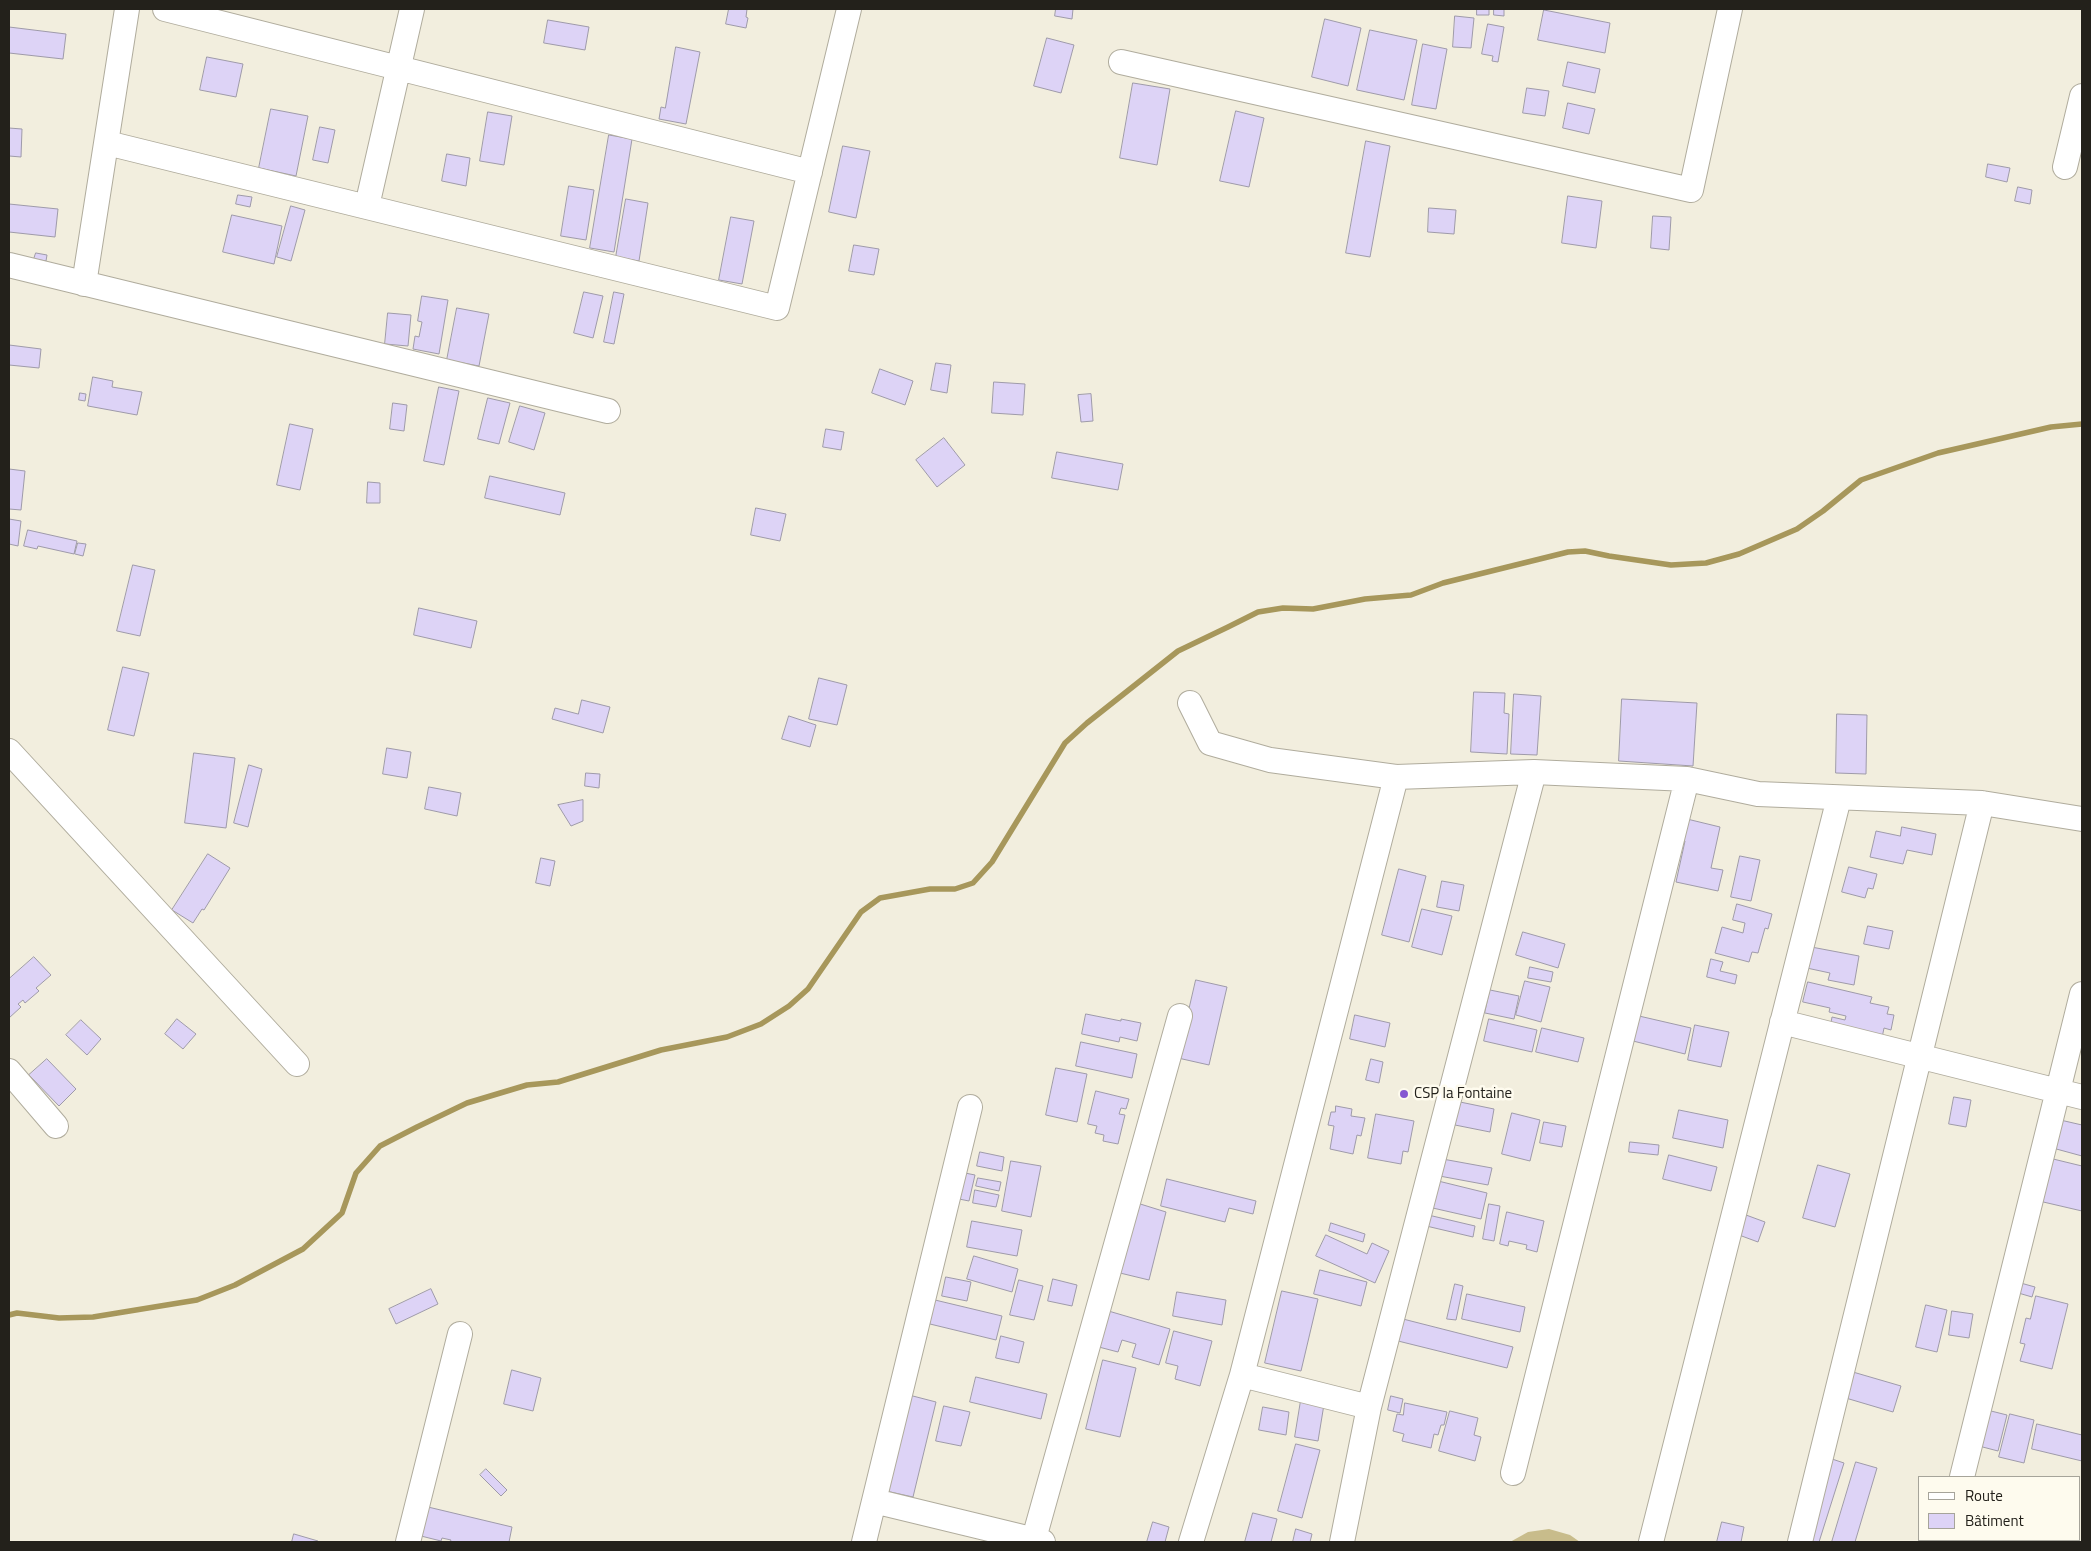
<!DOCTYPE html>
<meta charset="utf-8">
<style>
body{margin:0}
#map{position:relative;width:2091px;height:1551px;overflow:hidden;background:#f2eede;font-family:"Titillium Web",sans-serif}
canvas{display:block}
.frame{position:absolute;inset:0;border:10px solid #23211b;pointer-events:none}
.legend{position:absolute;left:1918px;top:1476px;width:162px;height:65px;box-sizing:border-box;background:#fefbee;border:1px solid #a6a49a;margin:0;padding:6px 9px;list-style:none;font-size:15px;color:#23211b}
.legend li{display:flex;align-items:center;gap:10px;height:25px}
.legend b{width:25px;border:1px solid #a6a49a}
</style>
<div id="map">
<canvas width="2091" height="1551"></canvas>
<div class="frame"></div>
<ul class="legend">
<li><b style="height:6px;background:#fff"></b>Route</li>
<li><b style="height:14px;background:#ddd3f6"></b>Bâtiment</li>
</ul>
</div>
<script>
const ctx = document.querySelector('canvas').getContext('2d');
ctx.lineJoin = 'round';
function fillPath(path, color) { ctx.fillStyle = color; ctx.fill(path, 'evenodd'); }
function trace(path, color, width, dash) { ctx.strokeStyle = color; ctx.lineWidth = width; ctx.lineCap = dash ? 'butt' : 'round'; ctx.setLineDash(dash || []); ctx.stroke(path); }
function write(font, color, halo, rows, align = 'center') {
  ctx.font = font + ' "Titillium Web",sans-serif'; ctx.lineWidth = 5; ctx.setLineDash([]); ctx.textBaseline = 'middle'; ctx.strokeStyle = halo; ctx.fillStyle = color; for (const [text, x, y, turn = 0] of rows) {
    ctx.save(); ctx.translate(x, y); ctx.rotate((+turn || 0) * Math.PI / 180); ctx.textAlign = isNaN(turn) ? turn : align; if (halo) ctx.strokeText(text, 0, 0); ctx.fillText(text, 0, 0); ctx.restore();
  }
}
const green = new Path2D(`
 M 1549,1529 L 1570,1535 L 1580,1542 L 1510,1542 L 1528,1532 Z`);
const stream = new Path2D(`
 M 9,1315 L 17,1313 L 59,1318 L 93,1317 L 197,1300 L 235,1285 L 303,1249 L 342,1213 L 356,1173 L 380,1146 L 417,1127 L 467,1103 L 527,1085 L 558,1082 L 661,1050 L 727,1037 L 761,1024 L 789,1006 L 808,989 L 861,912 L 880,898 L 930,889 L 955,889 L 973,883 L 992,862 L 1065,743 L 1087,723 L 1178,651 L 1228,627 L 1258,612 L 1283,608 L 1313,609 L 1365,599 L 1411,595 L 1443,583 L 1568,552 L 1585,551 L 1609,556 L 1671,565 L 1706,563 L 1739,554 L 1797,529 L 1823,511 L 1861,480 L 1938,453 L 2051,427 L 2082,424`);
const building = new Path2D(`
 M 729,9 L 747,9 L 746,17 L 748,18 L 746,28 L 726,24 Z
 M 1056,9 L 1073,9 L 1072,19 L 1055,16 Z
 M 1477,9 L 1489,9 L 1489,15 L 1477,15 Z
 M 1494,9 L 1504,9 L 1504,16 L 1494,15 Z
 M 1544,10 L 1610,23 L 1605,53 L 1538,40 Z
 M 1455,16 L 1474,18 L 1471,48 L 1453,47 Z
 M 1325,19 L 1361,28 L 1348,86 L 1312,77 Z
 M 548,20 L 589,27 L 585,50 L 544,43 Z
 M 1488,24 L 1504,27 L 1498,62 L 1492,61 L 1493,56 L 1482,54 Z
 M 9,27 L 66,34 L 63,59 L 9,53 Z
 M 1370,30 L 1417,40 L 1404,100 L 1357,90 Z
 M 1047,38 L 1074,45 L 1061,93 L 1034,86 Z
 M 1423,44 L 1447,49 L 1436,109 L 1412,105 Z
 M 676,47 L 700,52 L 686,124 L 659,119 L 661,107 L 665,108 Z
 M 207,57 L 243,64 L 236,97 L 200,90 Z
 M 1568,62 L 1600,69 L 1595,93 L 1563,86 Z
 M 1133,83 L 1170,89 L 1157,165 L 1120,158 Z
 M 1527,88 L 1549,91 L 1545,116 L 1523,113 Z
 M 1568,103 L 1595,109 L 1589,134 L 1563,128 Z
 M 271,109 L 308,116 L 296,176 L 259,168 Z
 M 1236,111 L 1264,118 L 1249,187 L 1220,181 Z
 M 488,112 L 512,116 L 504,165 L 480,161 Z
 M 320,127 L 335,130 L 328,163 L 313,160 Z
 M 9,128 L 22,129 L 21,157 L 9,156 Z
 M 609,135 L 632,139 L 614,252 L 590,248 Z
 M 1366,141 L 1390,146 L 1370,257 L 1346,253 Z
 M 843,146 L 870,151 L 856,218 L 829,212 Z
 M 447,154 L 470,158 L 466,186 L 442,181 Z
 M 1988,164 L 2010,168 L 2007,182 L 1986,177 Z
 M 569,186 L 594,190 L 586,240 L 561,236 Z
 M 2018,187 L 2032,190 L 2030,204 L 2015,201 Z
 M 238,195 L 252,197 L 250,207 L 236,204 Z
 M 1568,196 L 1602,201 L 1596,248 L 1562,243 Z
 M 626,199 L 648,203 L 639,261 L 616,257 Z
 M 9,204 L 58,209 L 55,237 L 9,232 Z
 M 291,206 L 305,210 L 291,261 L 277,257 Z
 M 1429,208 L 1456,210 L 1454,234 L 1428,232 Z
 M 232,215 L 282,226 L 274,264 L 223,252 Z
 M 1653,216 L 1671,217 L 1669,250 L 1651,248 Z
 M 731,217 L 754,221 L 742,284 L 719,280 Z
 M 854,245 L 879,249 L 874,275 L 849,271 Z
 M 36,253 L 47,255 L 46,261 L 34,259 Z
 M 584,292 L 603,296 L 593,338 L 574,333 Z
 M 614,292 L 624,294 L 614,344 L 604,342 Z
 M 422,296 L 448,300 L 439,354 L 413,349 L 415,336 L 419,337 L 422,322 L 418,321 Z
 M 457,308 L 489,314 L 479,366 L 447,360 Z
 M 388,313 L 411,315 L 408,346 L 385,344 Z
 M 9,345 L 41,349 L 39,368 L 9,365 Z
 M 936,363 L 951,365 L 947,393 L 931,390 Z
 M 880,369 L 913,381 L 905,405 L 872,393 Z
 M 93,377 L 113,381 L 112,387 L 142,392 L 137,415 L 88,406 Z
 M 994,382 L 1025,384 L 1023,415 L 992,413 Z
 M 439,387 L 459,391 L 444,465 L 424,461 Z
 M 80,393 L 86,394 L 85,401 L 79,400 Z
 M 1091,394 L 1093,421 L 1081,422 L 1078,395 Z
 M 488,398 L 510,403 L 499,444 L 478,439 Z
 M 393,403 L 407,405 L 404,431 L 390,429 Z
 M 520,406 L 545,413 L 534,450 L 509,442 Z
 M 290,424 L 313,429 L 300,490 L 277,485 Z
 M 826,429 L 844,432 L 841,450 L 823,447 Z
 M 944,438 L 965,465 L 937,487 L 916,460 Z
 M 1057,452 L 1123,464 L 1118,490 L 1052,478 Z
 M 9,469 L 25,471 L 21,510 L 9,509 Z
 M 490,476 L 565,493 L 560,515 L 485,498 Z
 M 368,482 L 380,483 L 380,503 L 367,503 Z
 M 756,508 L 786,514 L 780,541 L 751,535 Z
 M 9,519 L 21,521 L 18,546 L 9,544 Z
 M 28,530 L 77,541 L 74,554 L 38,546 L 37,549 L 24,546 Z
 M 78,543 L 86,544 L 83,556 L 75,554 Z
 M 133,565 L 155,570 L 140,636 L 117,631 Z
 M 419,608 L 477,621 L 471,648 L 414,635 Z
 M 123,667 L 149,673 L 134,736 L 108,730 Z
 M 819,678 L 847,685 L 837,725 L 809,719 Z
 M 1474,692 L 1505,693 L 1504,713 L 1509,714 L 1507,754 L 1471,752 Z
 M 1514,694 L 1541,696 L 1537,755 L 1511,754 Z
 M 1622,699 L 1697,703 L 1693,766 L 1619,761 Z
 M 582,700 L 610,707 L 603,733 L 552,719 L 555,708 L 578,714 Z
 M 1837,714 L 1867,715 L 1866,774 L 1836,773 Z
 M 789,716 L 816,725 L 810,747 L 782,739 Z
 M 387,748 L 411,752 L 407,778 L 383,774 Z
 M 194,753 L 235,758 L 226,828 L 185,823 Z
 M 249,765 L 262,769 L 248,827 L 234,823 Z
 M 586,773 L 600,774 L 599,788 L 585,786 Z
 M 429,787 L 461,793 L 457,816 L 425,809 Z
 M 583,800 L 583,821 L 571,826 L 558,805 Z
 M 1687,819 L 1720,827 L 1711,868 L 1723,870 L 1718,891 L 1676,882 L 1685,841 L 1683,840 Z
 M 1902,827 L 1936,834 L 1932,855 L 1907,850 L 1903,864 L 1870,857 L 1876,831 L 1900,836 Z
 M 208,854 L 230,868 L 204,910 L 202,909 L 193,923 L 172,910 Z
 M 1740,856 L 1760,860 L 1751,901 L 1731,897 Z
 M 541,858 L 555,861 L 550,886 L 536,883 Z
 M 1849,867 L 1877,874 L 1873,889 L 1868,888 L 1865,898 L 1842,892 Z
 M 1399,869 L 1426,876 L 1409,942 L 1382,935 Z
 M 1442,881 L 1464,885 L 1459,911 L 1437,907 Z
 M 1737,904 L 1772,914 L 1768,929 L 1765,928 L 1758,953 L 1752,952 L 1749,962 L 1715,953 L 1722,927 L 1743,933 L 1745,923 L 1733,920 Z
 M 1422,909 L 1452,916 L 1442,955 L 1412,947 Z
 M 1868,926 L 1893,931 L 1889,949 L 1864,944 Z
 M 1523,932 L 1565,944 L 1558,968 L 1516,955 Z
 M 1806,946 L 1859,956 L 1854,985 L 1828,980 L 1830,973 L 1802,967 Z
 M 34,957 L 51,975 L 36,988 L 39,991 L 25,1003 L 23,1000 L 18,1004 L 21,1007 L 9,1018 L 9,979 Z
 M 1711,959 L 1723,962 L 1720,971 L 1737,975 L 1735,984 L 1707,977 Z
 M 1530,967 L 1553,972 L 1551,982 L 1528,978 Z
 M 1196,980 L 1227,987 L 1209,1065 L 1178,1058 Z
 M 1525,981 L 1550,987 L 1541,1022 L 1516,1015 Z
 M 1808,982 L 1872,997 L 1870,1003 L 1889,1007 L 1887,1014 L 1894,1015 L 1891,1030 L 1884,1028 L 1882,1038 L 1830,1028 L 1832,1017 L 1845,1020 L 1846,1016 L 1829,1012 L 1830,1008 L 1803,1002 Z
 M 1490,990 L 1519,996 L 1514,1019 L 1485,1013 Z
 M 1086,1014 L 1121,1021 L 1121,1019 L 1141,1023 L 1137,1041 L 1120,1037 L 1119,1042 L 1082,1034 Z
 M 1355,1015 L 1390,1023 L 1385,1047 L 1350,1039 Z
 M 1639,1016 L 1691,1028 L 1685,1054 L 1633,1041 Z
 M 177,1019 L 196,1034 L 183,1049 L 165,1034 Z
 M 1489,1019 L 1537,1030 L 1532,1052 L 1484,1041 Z
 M 81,1020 L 101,1039 L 87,1055 L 66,1035 Z
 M 1695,1025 L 1729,1032 L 1721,1067 L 1688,1060 Z
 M 1542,1028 L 1584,1038 L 1578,1062 L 1536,1052 Z
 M 1081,1042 L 1137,1054 L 1132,1078 L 1076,1066 Z
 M 47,1059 L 76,1089 L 59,1106 L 29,1075 Z
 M 1371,1059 L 1383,1062 L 1379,1083 L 1366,1080 Z
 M 1056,1068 L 1087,1074 L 1077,1122 L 1046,1115 Z
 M 1096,1091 L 1129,1099 L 1126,1109 L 1121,1108 L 1119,1114 L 1125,1115 L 1118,1144 L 1103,1141 L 1104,1135 L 1095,1133 L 1097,1126 L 1088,1124 Z
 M 1954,1097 L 1971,1100 L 1966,1127 L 1949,1124 Z
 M 1460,1102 L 1494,1109 L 1490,1132 L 1455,1125 Z
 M 1336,1106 L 1352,1109 L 1351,1116 L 1365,1118 L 1361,1136 L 1357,1135 L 1353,1154 L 1330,1149 L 1334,1126 L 1328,1125 L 1331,1112 L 1335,1112 Z
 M 1679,1110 L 1728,1120 L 1723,1148 L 1673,1138 Z
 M 1512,1113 L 1540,1120 L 1530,1161 L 1502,1154 Z
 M 1376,1114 L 1414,1121 L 1408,1152 L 1403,1151 L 1401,1164 L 1368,1158 Z
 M 2056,1119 L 2082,1125 L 2082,1156 L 2049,1147 Z
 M 1544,1122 L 1566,1126 L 1562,1147 L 1540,1143 Z
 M 1630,1142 L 1659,1145 L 1658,1155 L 1629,1152 Z
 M 980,1152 L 1004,1157 L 1002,1171 L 977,1166 Z
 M 1669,1155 L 1717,1167 L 1711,1191 L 1663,1179 Z
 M 1437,1158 L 1492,1168 L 1488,1185 L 1434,1175 Z
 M 2049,1158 L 2082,1166 L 2082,1211 L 2039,1201 Z
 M 1011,1161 L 1041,1166 L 1031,1217 L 1002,1211 Z
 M 1818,1165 L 1850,1174 L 1835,1227 L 1803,1218 Z
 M 965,1173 L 975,1175 L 969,1201 L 959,1199 Z
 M 978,1178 L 1001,1182 L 999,1191 L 976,1186 Z
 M 1167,1179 L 1256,1201 L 1253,1214 L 1229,1208 L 1225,1222 L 1161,1206 Z
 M 1430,1179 L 1487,1193 L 1481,1219 L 1424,1206 Z
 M 975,1190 L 999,1195 L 996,1207 L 973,1203 Z
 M 1137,1203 L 1166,1212 L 1149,1280 L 1120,1273 Z
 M 1489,1204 L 1500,1206 L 1494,1241 L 1483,1239 Z
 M 1507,1212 L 1544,1221 L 1537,1252 L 1526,1249 L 1527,1245 L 1509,1241 L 1508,1246 L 1500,1244 Z
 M 1424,1214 L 1475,1226 L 1473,1237 L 1422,1225 Z
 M 1746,1215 L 1765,1222 L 1758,1242 L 1739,1235 Z
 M 972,1221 L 1022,1230 L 1017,1256 L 967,1247 Z
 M 1331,1223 L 1365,1234 L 1363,1242 L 1329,1231 Z
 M 1326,1235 L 1367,1254 L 1372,1243 L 1389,1251 L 1375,1283 L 1316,1256 Z
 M 974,1256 L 1018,1269 L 1012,1292 L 967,1279 Z
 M 1320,1270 L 1367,1282 L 1361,1306 L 1314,1294 Z
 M 946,1277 L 971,1282 L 967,1301 L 942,1296 Z
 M 1053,1279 L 1077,1285 L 1072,1306 L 1048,1301 Z
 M 1019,1280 L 1043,1286 L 1034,1320 L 1010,1315 Z
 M 2017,1282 L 2035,1287 L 2032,1297 L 2015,1292 Z
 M 1455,1284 L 1463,1286 L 1456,1320 L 1447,1319 Z
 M 431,1289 L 438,1304 L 396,1324 L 389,1309 Z
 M 1282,1291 L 1318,1299 L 1301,1371 L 1265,1363 Z
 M 1177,1292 L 1226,1300 L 1222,1325 L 1173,1316 Z
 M 1467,1294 L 1525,1307 L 1520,1332 L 1462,1319 Z
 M 2036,1296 L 2068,1304 L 2052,1369 L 2020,1361 L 2025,1344 L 2020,1343 L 2026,1318 L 2030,1319 Z
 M 935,1300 L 1002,1316 L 996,1340 L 930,1324 Z
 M 1926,1305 L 1947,1310 L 1937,1352 L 1916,1347 Z
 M 1105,1310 L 1170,1329 L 1159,1365 L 1132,1357 L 1136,1344 L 1122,1340 L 1118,1352 L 1095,1346 Z
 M 1952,1311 L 1973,1314 L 1969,1338 L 1949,1335 Z
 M 1403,1319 L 1513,1347 L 1507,1368 L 1398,1341 Z
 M 1174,1331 L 1212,1341 L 1200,1386 L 1175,1379 L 1178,1366 L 1166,1363 Z
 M 1001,1336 L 1024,1342 L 1019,1363 L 996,1358 Z
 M 1103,1360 L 1136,1368 L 1120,1437 L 1086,1429 Z
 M 512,1370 L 541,1378 L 533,1411 L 504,1404 Z
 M 1846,1370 L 1901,1386 L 1893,1412 L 1839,1396 Z
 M 976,1377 L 1047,1394 L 1041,1419 L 970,1402 Z
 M 1304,1382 L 1327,1386 L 1318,1441 L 1295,1437 Z
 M 909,1395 L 936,1402 L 913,1497 L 886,1491 Z
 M 1391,1396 L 1403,1399 L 1400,1413 L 1388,1410 Z
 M 1405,1403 L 1447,1412 L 1444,1425 L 1441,1425 L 1438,1435 L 1434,1434 L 1431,1448 L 1402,1441 L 1404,1434 L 1393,1431 L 1397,1414 L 1403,1415 Z
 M 944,1406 L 970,1412 L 961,1446 L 936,1441 Z
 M 1263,1407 L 1289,1412 L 1286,1435 L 1259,1430 Z
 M 1983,1409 L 2007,1415 L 1998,1451 L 1975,1445 Z
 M 1450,1411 L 1478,1418 L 1474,1435 L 1481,1437 L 1475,1461 L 1439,1451 Z
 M 2010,1414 L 2034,1420 L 2024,1463 L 1999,1457 Z
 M 2037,1424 L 2082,1435 L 2082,1461 L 2032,1449 Z
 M 1296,1444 L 1320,1450 L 1302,1518 L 1278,1511 Z
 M 1829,1458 L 1844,1463 L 1819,1542 L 1816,1542 L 1804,1539 Z
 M 1856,1462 L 1877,1468 L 1855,1542 L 1832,1542 Z
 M 486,1469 L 507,1490 L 501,1496 L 480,1475 Z
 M 428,1507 L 512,1527 L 509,1542 L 450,1542 L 451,1540 L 442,1538 L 441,1541 L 421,1536 Z
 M 1253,1513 L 1277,1519 L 1271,1542 L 1245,1542 Z
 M 1153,1522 L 1169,1527 L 1165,1542 L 1147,1542 Z
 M 1722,1522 L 1744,1527 L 1741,1542 L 1717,1542 Z
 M 1296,1529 L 1312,1534 L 1310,1542 L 1293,1542 Z
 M 294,1534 L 318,1541 L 318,1542 L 292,1542 Z`);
const minor = new Path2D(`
 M 165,9 L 810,172
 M 1121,62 L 1691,190 L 1730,9
 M 107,143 L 777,308 L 849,9
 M 2065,167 L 2082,96
 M 367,206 L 412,9
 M 9,265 L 608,411
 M 84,284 L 127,9
 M 1190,703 L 1210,743 L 1270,760 L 1396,777 L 1534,772 L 1687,779 L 1758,794 L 1982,803 L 2082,819
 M 9,751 L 297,1064
 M 1782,1022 L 2082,1097
 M 9,1071 L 56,1126
 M 1242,1375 L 1369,1407
 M 1513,1473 L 1687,779
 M 1962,1477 L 2082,994
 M 874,1501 L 1043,1542
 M 408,1542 L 460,1334
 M 864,1542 L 970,1107
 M 1033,1542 L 1180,1016
 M 1191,1542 L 1242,1375 L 1396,777
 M 1342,1542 L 1369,1407 L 1534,772
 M 1651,1542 L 1839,798
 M 1800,1542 L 1982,803
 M 1946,1542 L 1947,1540`);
const markers = [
 [1404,1094,5,"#8658d1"]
];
const poiNames = [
 ["CSP la Fontaine",1414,1094]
];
fillPath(green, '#c8bc8b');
trace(stream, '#a7975b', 5.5);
fillPath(building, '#ddd3f6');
trace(building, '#9e9aa9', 1);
trace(minor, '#b0ac9d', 26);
trace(minor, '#fff', 24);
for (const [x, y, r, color] of markers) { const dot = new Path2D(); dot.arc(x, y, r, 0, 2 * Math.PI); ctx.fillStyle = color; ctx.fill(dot); trace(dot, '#fefbee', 2); }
write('15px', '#23211b', '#fefbee', poiNames, 'left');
</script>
